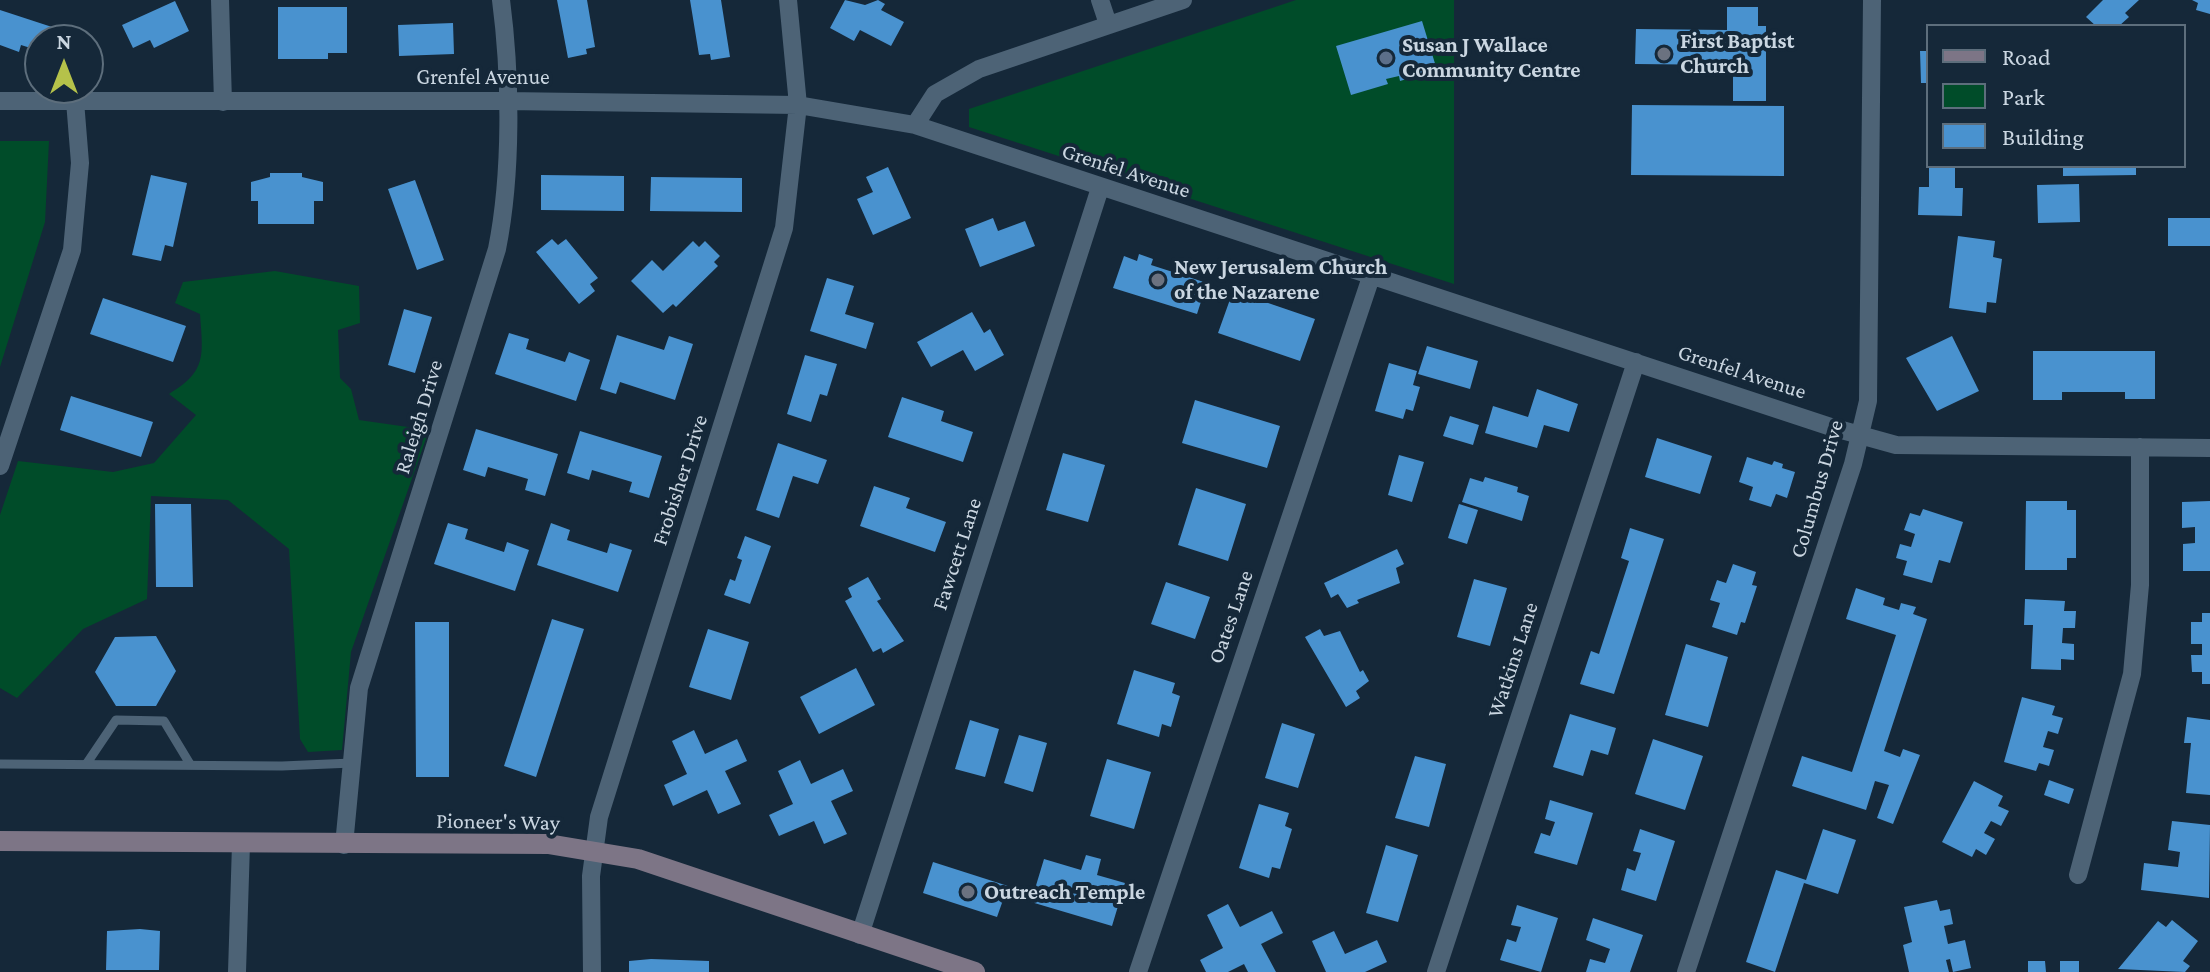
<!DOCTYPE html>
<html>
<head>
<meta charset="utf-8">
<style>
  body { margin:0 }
  #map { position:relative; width:2210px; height:972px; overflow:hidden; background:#152839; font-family:"Crimson Pro",serif }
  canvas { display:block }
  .legend { position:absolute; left:1926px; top:24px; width:260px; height:144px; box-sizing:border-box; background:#152839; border:2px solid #5d6e7c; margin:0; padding:10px 14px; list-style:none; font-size:24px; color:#cad6e1 }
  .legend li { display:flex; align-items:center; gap:16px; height:40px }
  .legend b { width:40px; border:2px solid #5d6e7c }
  .north { position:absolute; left:24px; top:24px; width:80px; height:80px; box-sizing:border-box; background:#152839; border:2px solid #5d6e7c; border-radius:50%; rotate:0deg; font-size:22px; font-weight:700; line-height:32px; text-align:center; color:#cad6e1 }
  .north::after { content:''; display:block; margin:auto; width:28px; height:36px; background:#b5c24a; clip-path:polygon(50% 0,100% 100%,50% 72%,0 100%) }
</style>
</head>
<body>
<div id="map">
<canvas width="2210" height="972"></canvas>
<ul class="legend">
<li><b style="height:10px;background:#7d7586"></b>Road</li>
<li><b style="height:22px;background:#004c29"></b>Park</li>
<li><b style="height:22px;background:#4992cf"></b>Building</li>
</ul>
<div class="north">N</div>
</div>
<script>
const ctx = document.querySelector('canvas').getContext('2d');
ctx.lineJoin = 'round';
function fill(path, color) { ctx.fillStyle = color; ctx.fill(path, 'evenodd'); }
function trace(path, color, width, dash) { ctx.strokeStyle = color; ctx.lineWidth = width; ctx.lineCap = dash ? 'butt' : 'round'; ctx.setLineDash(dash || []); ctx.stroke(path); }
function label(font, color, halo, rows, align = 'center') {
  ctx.font = font + ' "Crimson Pro",serif'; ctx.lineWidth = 8; ctx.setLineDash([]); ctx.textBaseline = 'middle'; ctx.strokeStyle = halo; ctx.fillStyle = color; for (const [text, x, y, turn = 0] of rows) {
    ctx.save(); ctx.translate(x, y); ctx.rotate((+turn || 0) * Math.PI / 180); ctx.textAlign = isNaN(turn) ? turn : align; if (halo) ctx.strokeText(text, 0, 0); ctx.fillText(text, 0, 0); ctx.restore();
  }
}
fill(new Path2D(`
  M1296 0H1454V284L969 127V109Z
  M0 141H49L45 222 0 367Z
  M275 271 359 286 360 323 338 330 340 378 351 389 359 420 429 430 351 652 342 750 308 752 300 739 289 549 228 500 151 496 147 599 83 629 17 698 0 688V515L18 461 113 472 154 463 196 415 169 394C207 371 203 356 200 314L175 303 183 282Z`), '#004c29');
fill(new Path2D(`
  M557 0H587L595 47 586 49 587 54 568 58Z
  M690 0H721L730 57 711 60 710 54 699 55Z
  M845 0 865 5 878 0 885 4 881 10 904 22 891 46 860 30 854 41 830 28Z
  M2103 0H2139L2125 13 2129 17 2119 26H2096L2086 17Z
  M2192 0H2210V14L2196 10 2198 3Z
  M175 1 189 31 154 48 150 40 133 48 122 25Z
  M278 7H347V53H328V59H278Z
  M1727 7H1758V26H1766V101H1733V65L1635 64 1636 29 1727 30Z
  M0 10 52 27 47 40H40V51L21 45 19 52 0 45Z
  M1422 21 1437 70 1400 81 1399 76 1386 79 1388 84 1351 95 1336 46Z
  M453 23 454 54 399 56 398 25Z
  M1920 51H1928V83H1921Z
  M1632 105 1784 106V176L1631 175Z
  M1929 166H1955V188H1963L1962 216 1918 215 1919 187H1929Z
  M2063 166H2136V175L2063 176Z
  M888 167 911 218 873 235 857 199 873 192 866 177Z
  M270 173H302V177L323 182V201H314V224H258V201H251V182L270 177Z
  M151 175 187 183 173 247 165 245 161 261 132 255Z
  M541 175 624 176V211L541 210Z
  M651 177 742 178V212L650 211Z
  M415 180 444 260 417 270 388 189Z
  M2079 184 2080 222 2038 223 2037 185Z
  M993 218 998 231 1025 221 1035 246 980 267 965 229Z
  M2168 218H2210V246H2168Z
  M1958 236 1995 241 1993 257 2002 259 1996 303 1987 302 1986 313 1949 308Z
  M552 239 558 245 566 239 598 278 590 284 595 291 579 304 536 252Z
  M693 241 699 247 705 241 720 256 714 262 718 266 676 307 673 304 663 313 631 281 652 260 663 271Z
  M1139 254 1153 259 1151 265 1207 283 1197 314 1113 288 1124 256 1137 261Z
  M827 278 854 286 845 314 874 323 866 349 810 331Z
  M1233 291 1315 319 1300 361 1218 333Z
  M103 298 186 326 173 362 90 334Z
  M404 309 432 317 415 373 388 365Z
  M972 312 984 333 990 329 1004 355 975 371 963 350 931 367 917 342Z
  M509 333 529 339 526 349 565 362 569 352 590 360 576 401 495 374Z
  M617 335 664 350 669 336 693 344 675 400 620 382 616 394 600 389Z
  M1952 336 1979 391 1937 411 1906 358Z
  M1427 346 1478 361 1470 389 1418 374Z
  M2033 351H2155V399H2125V392H2062V400H2033Z
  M805 355 837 364 827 396 820 394 811 422 787 414Z
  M1389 363 1417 371 1413 385 1420 387 1413 411 1406 409 1403 419 1375 411Z
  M1537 389 1578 404 1569 432 1544 425 1537 448 1485 433 1493 406 1528 417Z
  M71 396 153 422 141 457 60 430Z
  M902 397 944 411 941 421 973 432 963 462 888 437Z
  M1195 400 1280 426 1267 468 1182 443Z
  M1450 416 1479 425 1473 445 1443 436Z
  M476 429 558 454 545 496 525 490 528 479 488 467 485 477 463 470Z
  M580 431 662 456 649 498 629 492 632 482 592 470 589 480 567 473Z
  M1657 438 1712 456 1700 494 1645 477Z
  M778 443 827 460 818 484 793 476 779 518 756 510Z
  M1063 453 1105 465 1088 522 1046 510Z
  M1399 455 1424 462 1412 502 1388 495Z
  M1747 457 1772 465 1774 461 1783 464 1782 468 1795 472 1787 498 1776 494 1771 507 1749 500 1753 487 1739 482Z
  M1485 477 1518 487 1517 492 1529 496 1522 521 1462 502 1470 478 1483 482Z
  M874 486 910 498 906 508 946 522 935 552 860 526Z
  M1196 488 1246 504 1228 561 1178 545Z
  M2026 501H2067V510H2076V558H2067V570H2025Z
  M2210 501V571H2183V544L2195 543V527L2182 528V502Z
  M155 504H191L193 587H156Z
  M1459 504 1478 510 1467 544 1448 538Z
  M1923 509 1963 522 1950 563 1939 560 1932 583 1903 575 1907 561 1896 558 1900 544 1911 547 1915 534 1904 530 1910 513 1920 516Z
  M448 523 468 529 465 539 504 552 507 542 529 550 515 591 434 564Z
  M551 523 570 530 567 540 607 553 610 543 632 550 618 592 537 565Z
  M1630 528 1664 539 1614 694 1580 684 1591 651 1599 654 1629 561 1621 558Z
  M745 536 771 546 750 604 724 595 730 579 735 581 742 560 737 558Z
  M1397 549 1404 564 1396 568 1400 583 1357 600 1359 603 1347 608 1338 594 1331 598 1324 583Z
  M1733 564 1756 572 1752 585 1757 586 1745 623 1741 622 1737 635 1712 627 1720 603 1710 600 1717 580 1726 583Z
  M868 577 881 599 877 601 904 641 883 653 881 648 873 652 845 601 852 597 848 588Z
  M1474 579 1507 588 1490 646 1457 637Z
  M1166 582 1210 597 1195 639 1151 624Z
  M1856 588 1885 598 1883 605 1899 610 1901 603 1916 607 1913 614 1927 619 1884 751 1900 757 1903 749 1920 755 1893 824 1877 818 1889 785 1875 781 1866 810 1792 786 1802 756 1852 772 1896 635 1846 619Z
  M2025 599 2065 601 2064 611H2076L2075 628H2063L2062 643 2074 644V660L2061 659V670L2031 669 2033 625H2024Z
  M2202 613H2210V684H2202V672H2192L2191 655H2202V644H2191V622H2202Z
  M552 619 584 629 536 777 504 766Z
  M415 622H449V777H416Z
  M708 629 749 642 731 700 689 687Z
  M1320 629 1324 636 1340 631 1360 672 1363 670 1369 681 1356 691 1360 698 1346 707 1305 637Z
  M156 636 176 671 156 706H116L95 672 115 637Z
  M1686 644 1728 657 1708 727 1665 715Z
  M856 668 875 705 819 734 800 697Z
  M1134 670 1175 683 1172 693 1180 696 1171 727 1162 724 1159 737 1117 724Z
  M2022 697 2055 706 2052 715 2063 718 2058 734 2048 731 2043 747 2054 750 2049 766 2039 763 2036 771 2004 762Z
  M1570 714 1616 728 1608 755 1591 750 1583 776 1553 767Z
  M2187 717 2210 720V795L2186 793 2191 743H2184Z
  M970 720 999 729 985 777 955 769Z
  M1282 723 1315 734 1298 788 1265 778Z
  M694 730 705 754 737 739 747 761 725 771 741 804 718 814 707 790 673 806 664 785 687 774 672 741Z
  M1019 735 1047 743 1033 792 1004 783Z
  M1653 739 1703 756 1685 810 1635 794Z
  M1415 756 1446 764 1429 827 1395 818Z
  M1107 759 1151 772 1134 829 1090 816Z
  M800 760 811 784 843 769 853 791 831 801 847 834 824 844 814 821 779 836 769 815 793 804 778 771Z
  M2049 780 2074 789 2069 804 2044 795Z
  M1974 781 2003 796 1998 806 2009 811 2001 826 1991 821 1984 833 1995 839 1986 855 1976 849 1972 857 1942 842Z
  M1550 800 1593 813 1577 865 1534 853 1541 833 1550 836 1555 822 1545 819Z
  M1259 804 1289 813 1285 826 1292 829 1280 869 1272 867 1269 878 1239 868Z
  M2172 821 2210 825 2209 898 2141 890 2144 863 2178 867 2180 852 2168 850Z
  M1640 829 1675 841 1656 901 1621 890 1627 868 1635 871 1641 853 1633 851Z
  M1823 829 1856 840 1838 894 1804 883 1775 972 1746 962 1776 870 1806 880Z
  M1386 845 1418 855 1398 922 1366 913Z
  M1086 855 1101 859 1097 875 1125 883 1112 926 1031 902 1044 859 1081 870Z
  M933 862 1008 886 997 917 923 893Z
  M1937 900 1940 911 1950 909 1953 924 1944 926 1948 944 1965 940 1971 968 1953 972 1950 959 1946 960 1949 972H1909L1903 945 1912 942 1904 907Z
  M1228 904 1240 927 1272 911 1283 933 1261 944 1276 972H1248L1244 964 1228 972H1206L1200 960 1223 948 1207 915Z
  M1517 905 1558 918 1541 972 1500 960 1507 939 1516 942 1521 927 1511 925Z
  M1593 918 1643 935 1630 972H1586L1590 959 1605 963 1610 949 1586 940Z
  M2172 920 2198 941 2183 961 2190 966 2185 972 2118 969 2158 921 2166 927Z
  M140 929 160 931 159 970H106L107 931Z
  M1334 931 1345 954 1377 940 1387 962 1365 972H1326L1312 941Z
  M651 959 709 961V972H629V961Z
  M2028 961H2045L2046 972H2028Z
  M2060 961H2079V972H2060Z`), '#4992cf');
trace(new Path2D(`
  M87 763 116 720 164 721 190 764
  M0 764 282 766 352 763`), '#4d6376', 9);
trace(new Path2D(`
  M220 0 223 102
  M1100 0 1108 24
  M0 101H506L798 105 915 125 1831 427 1896 445 2210 448
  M915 125 935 94 979 69 1183 0
  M0 466 72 250 80 163 75 101
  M344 845 359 688 497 249C512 174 511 76 501 0
  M2078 875 2132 674 2140 585V447
  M860 935 1100 188
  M237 972 241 844
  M592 972 591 876 599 817 784 228 798 105 788 0
  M1138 972 1371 277
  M1436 972 1636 362
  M1686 972 1853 464 1868 401 1872 0`), '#4d6376', 18);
trace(new Path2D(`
  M0 841 548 844 638 859 975 972`), '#7d7586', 20);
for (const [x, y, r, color] of [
  [1664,54,8,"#6b7280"],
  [1386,58,8,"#5c6f8a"],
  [1158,280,8,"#6b7280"],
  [968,892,8,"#6b7280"]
]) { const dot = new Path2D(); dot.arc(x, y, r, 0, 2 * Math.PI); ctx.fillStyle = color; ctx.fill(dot); trace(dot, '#152839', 3); }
label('bold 22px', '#cad6e1', '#152839', [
  ["First Baptist",1680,41],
  ["Church",1680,66],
  ["Susan J Wallace",1402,45],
  ["Community Centre",1402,70],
  ["New Jerusalem Church",1174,267],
  ["of the Nazarene",1174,292],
  ["Outreach Temple",984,892]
], 'left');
label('22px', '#cad6e1', '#152839', [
  ["Grenfel Avenue",483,77],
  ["Grenfel Avenue",1126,171,18],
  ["Grenfel Avenue",1742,372,18],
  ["Raleigh Drive",419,417,-73],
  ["Frobisher Drive",680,480,-72],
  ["Columbus Drive",1817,489,-74],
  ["Fawcett Lane",957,554,-72],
  ["Oates Lane",1231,617,-71],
  ["Watkins Lane",1513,660,-72],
  ["Pioneer's Way",498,822,1]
]);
</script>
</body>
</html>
